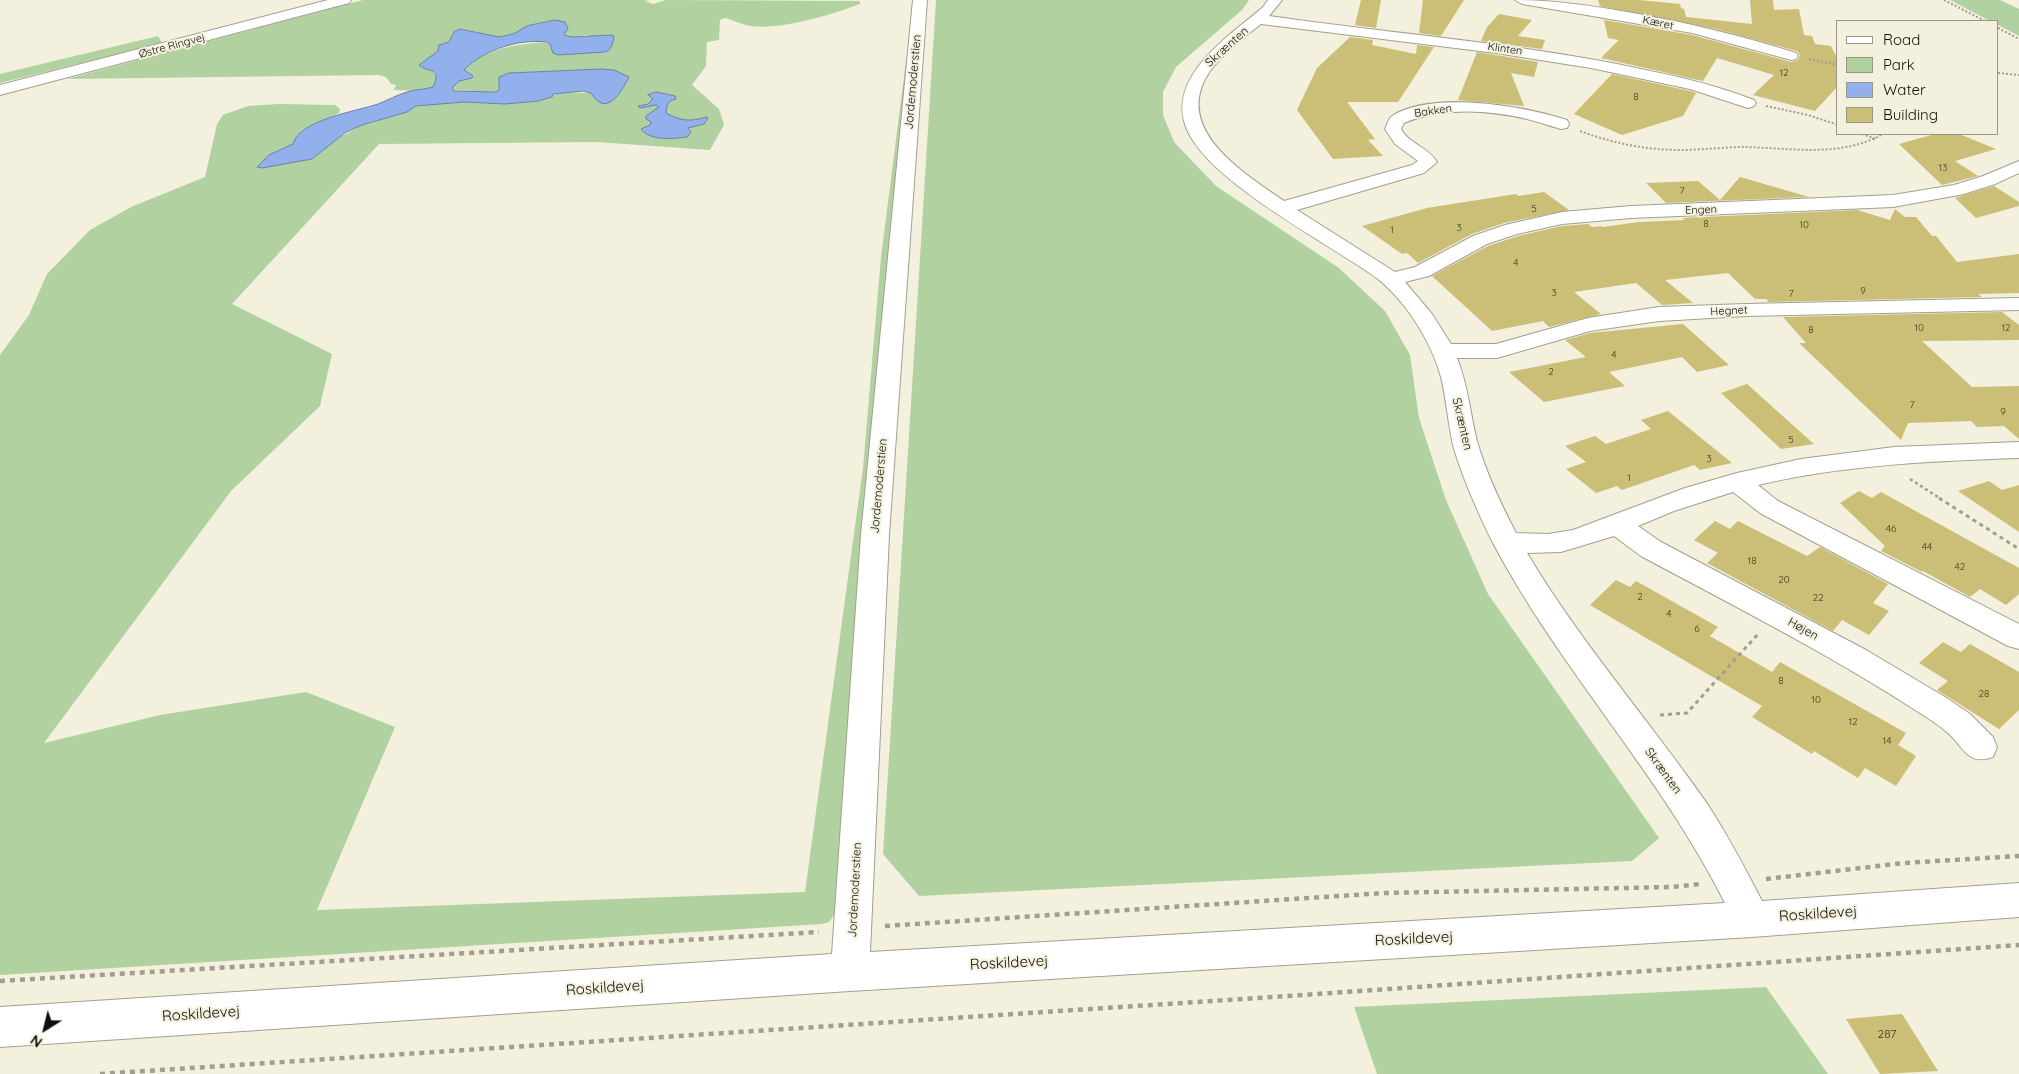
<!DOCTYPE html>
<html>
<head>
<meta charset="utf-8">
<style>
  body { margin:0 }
  #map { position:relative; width:2019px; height:1074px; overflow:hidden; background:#f3f0de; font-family:Quicksand,sans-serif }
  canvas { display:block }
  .legend { position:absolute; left:1836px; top:20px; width:162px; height:115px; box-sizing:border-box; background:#f3f0de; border:1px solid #989689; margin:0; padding:6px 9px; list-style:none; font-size:15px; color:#100f09 }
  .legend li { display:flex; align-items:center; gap:10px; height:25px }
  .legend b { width:25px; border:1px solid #989689 }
  .north { position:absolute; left:20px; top:1004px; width:50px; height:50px; -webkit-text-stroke:4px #f3f0de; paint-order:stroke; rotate:216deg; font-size:14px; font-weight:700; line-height:20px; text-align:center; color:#100f09 }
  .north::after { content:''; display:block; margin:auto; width:18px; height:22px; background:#100f09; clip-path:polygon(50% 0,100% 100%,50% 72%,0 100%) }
</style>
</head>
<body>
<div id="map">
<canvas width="2019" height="1074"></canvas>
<ul class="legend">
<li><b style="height:6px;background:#fff"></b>Road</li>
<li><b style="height:14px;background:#b1d2a0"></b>Park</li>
<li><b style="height:14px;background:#92b1ec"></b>Water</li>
<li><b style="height:14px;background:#cbbe76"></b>Building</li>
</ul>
<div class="north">N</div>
</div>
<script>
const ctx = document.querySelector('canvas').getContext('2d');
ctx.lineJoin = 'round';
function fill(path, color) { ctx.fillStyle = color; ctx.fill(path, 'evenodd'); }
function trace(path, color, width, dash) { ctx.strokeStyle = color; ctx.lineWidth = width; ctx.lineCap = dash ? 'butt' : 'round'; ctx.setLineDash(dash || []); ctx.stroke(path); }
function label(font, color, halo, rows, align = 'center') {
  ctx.font = font + ' Quicksand,sans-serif'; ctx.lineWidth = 4; ctx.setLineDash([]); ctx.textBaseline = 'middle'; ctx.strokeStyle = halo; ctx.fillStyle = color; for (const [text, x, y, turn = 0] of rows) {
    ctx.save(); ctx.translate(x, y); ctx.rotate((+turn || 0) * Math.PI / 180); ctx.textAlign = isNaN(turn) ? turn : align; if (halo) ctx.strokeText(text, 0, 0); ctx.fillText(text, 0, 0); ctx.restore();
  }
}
fill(new Path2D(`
  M363 0H650L645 1 653 4 666 0 860 1V4C831 15 781 30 751 26 741 25 734 20 725 18L720 20 719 40 707 42 706 66 692 85 719 109 724 125 710 150 596 142 379 144 232 304 332 354 320 406 231 491 44 743 160 715 306 692 395 727 317 910 805 892 863 468 881 257 906 61H909L835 914 829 922 822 924 0 975V355L29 315 47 274 90 230 131 207 205 177 217 124 223 115 248 106 278 104 335 105 340 109 339 113 301 132 295 139 294 144 280 150 336 139 362 125 375 122 416 106 464 102 504 104 538 101 561 92 591 93 602 69 509 73 499 77V90L496 92 454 90 452 88 459 81 472 78 473 76 464 70C482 53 503 46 527 44 535 43 543 41 550 44L553 53 555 54 605 52 587 35 572 37 563 35 568 28 565 22C539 16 524 33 501 37 486 39 471 26 455 31L449 42 440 45 438 51 421 67C434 70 439 74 433 87L421 91 394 90 396 85 391 84 386 77 378 75 67 79Z
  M936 0H1249L1243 9 1176 67 1163 92V115L1174 142 1216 186 1339 268 1385 311 1410 355 1419 418 1446 500 1488 594 1659 838 1632 861 919 896 883 854Z
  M1950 0H2000L2019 9V36L1998 25V21H1990Z
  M158 36 162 43 0 83V74Z
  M1766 987 1828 1074H1377L1354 1007Z`), '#b1d2a0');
const water = new Path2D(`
  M555 20 565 22 568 28 564 35 572 37 611 35 614 36C613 43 612 50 605 52L558 55 553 53 550 44 547 42C518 39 485 49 464 70L473 76 472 78 459 81 452 88 454 91 496 92 499 90V77L509 73 602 69 614 70 629 77C621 93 606 118 591 93L583 91 553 94 552 97 538 101 505 104 464 102 416 106 407 112 362 125 346 132 312 159 262 168 257 167 269 155 293 144C299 120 357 111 378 104 388 100 397 95 407 92 415 89 423 90 433 87 442 67 428 73 419 65L438 51 439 45 449 42 454 32 460 29 499 37 513 34 527 26Z
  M656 92 675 96 676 99C667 101 667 105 666 113 680 121 691 122 706 117L708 118 704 124 688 128 691 132 687 137C674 139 649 141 641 129L650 125 651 122 646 119V116L659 107 656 105 640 108 638 106 648 104 653 99 648 95Z`);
fill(water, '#92b1ec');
trace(water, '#6b80a8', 1);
fill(new Path2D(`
  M1361 0H1381L1376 28 1355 25Z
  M1423 0H1464L1441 36 1419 33Z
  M1598 0H1639L1680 4 1681 8 1684 9 1686 17 1752 24 1750 0H1773L1774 10 1799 9 1804 35 1812 36 1815 44 1831 46 1838 60V86L1815 111 1753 95 1774 75 1717 58 1703 81 1601 58 1619 40 1608 38 1604 20 1692 35 1791 62 1798 60 1800 55 1797 51 1716 29 1600 6Z
  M1499 14 1532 20 1518 36 1545 40 1542 49 1481 41 1487 27Z
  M1350 37 1373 40 1372 45 1416 54 1417 45 1434 47 1398 102H1347L1375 139 1368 140 1383 156 1333 159 1297 110 1317 68Z
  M1477 52 1538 62 1534 77 1511 73 1524 106 1458 100Z
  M1612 74 1690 91 1696 93 1683 116 1622 135 1574 114Z
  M1935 134H1959L1996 149 1955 161 1978 176 1942 185 1899 144Z
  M1740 177 1809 197 1666 203 1646 183 1698 181 1720 200Z
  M1994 186 2019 202V206L1976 218 1955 198Z
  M1544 192 1569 210 1504 223 1472 234 1418 263 1407 253 1402 254 1362 226 1427 208 1516 194 1518 196Z
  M1895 209 1905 217H1916L1932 236H1936L1957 262 2019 254V293L1978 294 1982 297 1769 302 1766 299H1755L1728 273 1665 280 1693 303 1662 305 1636 283 1574 292 1601 314 1549 327 1543 321 1492 331 1432 276 1488 246 1518 236 1562 226 1588 224 1592 227 1601 226 1603 227 1639 222 1685 220 1682 218 1857 210 1890 220Z
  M2002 312 2019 325V340L1922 341 1972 387 2019 386V439L2004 426 1977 427 1971 421 1908 423 1901 440 1799 343H1806L1783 317Z
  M1683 324 1729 365 1697 372 1682 357 1609 372 1625 386 1544 402 1509 372 1586 357 1565 340 1590 333Z
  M1747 384 1814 444 1781 449 1721 393Z
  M1668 411 1732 463 1700 470 1694 465 1622 490 1617 486 1596 493 1566 469 1586 462 1565 446 1595 436 1606 444 1651 429 1641 420Z
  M1989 481 2002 490 2019 485V532L1958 491Z
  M1859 491 1872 498 1881 492 2019 568V594L2006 605 1980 589 1970 597 1923 571 1922 572 1881 551 1885 546 1840 503Z
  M1715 521 1730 529 1738 521 1807 556 1820 547 1888 584 1873 603 1889 611 1869 635 1842 620 1833 631 1707 563 1718 553 1694 540Z
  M1616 580 1630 587 1636 581 1718 627 1710 636 1772 672 1780 662 1906 733 1898 745 1916 756 1896 786 1865 768 1858 778 1814 751 1812 754 1752 717 1762 706 1590 605Z
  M1943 642 1961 652 1970 644 2019 672V710L1999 729 1937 690 1948 681 1919 663Z
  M1902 1014 1938 1071 1880 1074 1846 1019Z`), '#cbbe76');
const minor = new Path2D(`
  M913 0H927L889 535 870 952 1725 903C1661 775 1560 670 1493 543 1478 513 1464 481 1454 449 1448 426 1447 401 1441 377 1434 352 1421 328 1405 307 1397 297 1388 287 1378 279 1331 244 1197 177 1184 121 1172 72 1232 34 1263 7L1268 0H1282L1269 16C1387 33 1505 42 1622 65 1666 74 1711 83 1754 100L1756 103 1754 106 1748 108 1690 89 1591 68 1496 53 1261 24C1243 38 1224 53 1210 71 1170 129 1244 173 1284 201L1412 165 1418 161 1395 144 1385 129C1387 125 1388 119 1392 116 1432 90 1525 106 1567 120L1569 124 1567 128 1561 129C1550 126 1539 122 1527 119 1488 110 1442 107 1404 123L1401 129C1409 144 1427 146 1437 162L1424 173 1297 210 1395 272 1415 267 1473 236 1505 225 1562 212 1631 206 1893 195 1954 185 1983 176 2019 161V173L1995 184 1964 194 1893 207 1631 218 1562 224 1517 234 1487 244 1429 276 1405 282 1432 314 1451 344H1496L1588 318 1659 307 1746 304 2019 298V310L1746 316 1659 321 1590 331 1497 358H1457C1468 385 1470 413 1477 441 1486 473 1501 504 1516 533L1548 534 1573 530 1685 488 1737 473 1801 459 1894 447 2019 442V458C1931 461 1844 465 1758 485L1778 501 2019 624V649L2008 646 1760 513 1733 492 1674 511 1638 526 1661 542 1866 650 1945 697 1970 714 1993 737 1997 747 1993 757C1967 766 1964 747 1948 733 1940 726 1931 720 1923 715 1833 656 1736 607 1641 556L1614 536 1561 552 1527 553C1580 642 1649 720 1708 805 1728 836 1745 868 1762 901L2019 883V917L1752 937 850 991 0 1047V1007L832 954 861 535Z
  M1515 0C1555 0 1594 6 1633 13 1688 23 1743 36 1796 53L1798 56 1796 59 1791 60 1692 33 1522 4Z`);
const major = new Path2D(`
  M328 0H351L349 3 0 95V85Z`);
trace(minor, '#a29f8e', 2);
trace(major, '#a29f8e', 2);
trace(new Path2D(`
  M1944 0 1985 21
  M1998 28 2019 39
  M1809 59 1838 65
  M1998 73 2019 75
  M1766 106 1808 115 1838 125
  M1580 131C1613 143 1645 150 1680 150 1702 150 1724 147 1745 147 1792 148 1840 158 1883 134
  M1862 134 1876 139`), '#a19e91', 2, [2, 2]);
trace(new Path2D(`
  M1910 479 1941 499`), '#a19e91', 2.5, [3, 3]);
trace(new Path2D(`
  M1939 498 2019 549
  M1660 715 1687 713 1758 634`), '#a19e91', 3, [4, 4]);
trace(new Path2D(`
  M1766 879 1904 863 2019 856
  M885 926 1384 893 1671 887 1700 884
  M0 981 819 932
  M100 1074 1288 996 2019 945`), '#a19e91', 4.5, [5, 5]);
fill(minor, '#fff');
fill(major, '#fff');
label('10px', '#3f3b24', null, [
  ["12",1784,73],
  ["8",1636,97],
  ["13",1943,168],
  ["7",1682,191],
  ["5",1534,209],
  ["8",1706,224],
  ["10",1804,225],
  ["3",1459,228],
  ["1",1392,230],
  ["4",1516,263],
  ["9",1863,291],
  ["3",1554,293],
  ["7",1791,294],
  ["10",1919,328],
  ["12",2006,328],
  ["8",1811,330],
  ["4",1614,355],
  ["2",1551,372],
  ["7",1912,405],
  ["9",2003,412],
  ["5",1791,440],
  ["3",1709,459],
  ["1",1629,478],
  ["46",1891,529],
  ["44",1927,547],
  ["18",1752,561],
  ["42",1960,567],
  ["20",1784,580],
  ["2",1640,597],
  ["22",1818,598],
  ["4",1669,614],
  ["6",1697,629],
  ["8",1781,681],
  ["28",1984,694],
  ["10",1816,700],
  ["12",1853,722],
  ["14",1887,741]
]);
label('11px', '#100f09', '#f3f0de', [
  ["Kæret",1658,23,12],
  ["Østre Ringvej",172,46,-15],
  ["Klinten",1505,49,8],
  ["Bakken",1433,111,-8],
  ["Engen",1701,210,-2],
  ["Hegnet",1729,311,-3]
]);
label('12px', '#100f09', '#f3f0de', [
  ["Skrænten",1227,47,-42],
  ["Jordemoderstien",913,82,-85],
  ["Skrænten",1462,424,77],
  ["Jordemoderstien",879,486,-85],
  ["Højen",1803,629,29],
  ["Skrænten",1663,771,54],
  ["Jordemoderstien",855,890,-87]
]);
label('12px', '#3f3b24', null, [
  ["287",1887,1034]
]);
label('15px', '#100f09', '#f3f0de', [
  ["Roskildevej",1818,914,-4],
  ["Roskildevej",1414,939,-3],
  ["Roskildevej",1009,963,-3],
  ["Roskildevej",605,988,-4],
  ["Roskildevej",201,1014,-4]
]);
</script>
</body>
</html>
